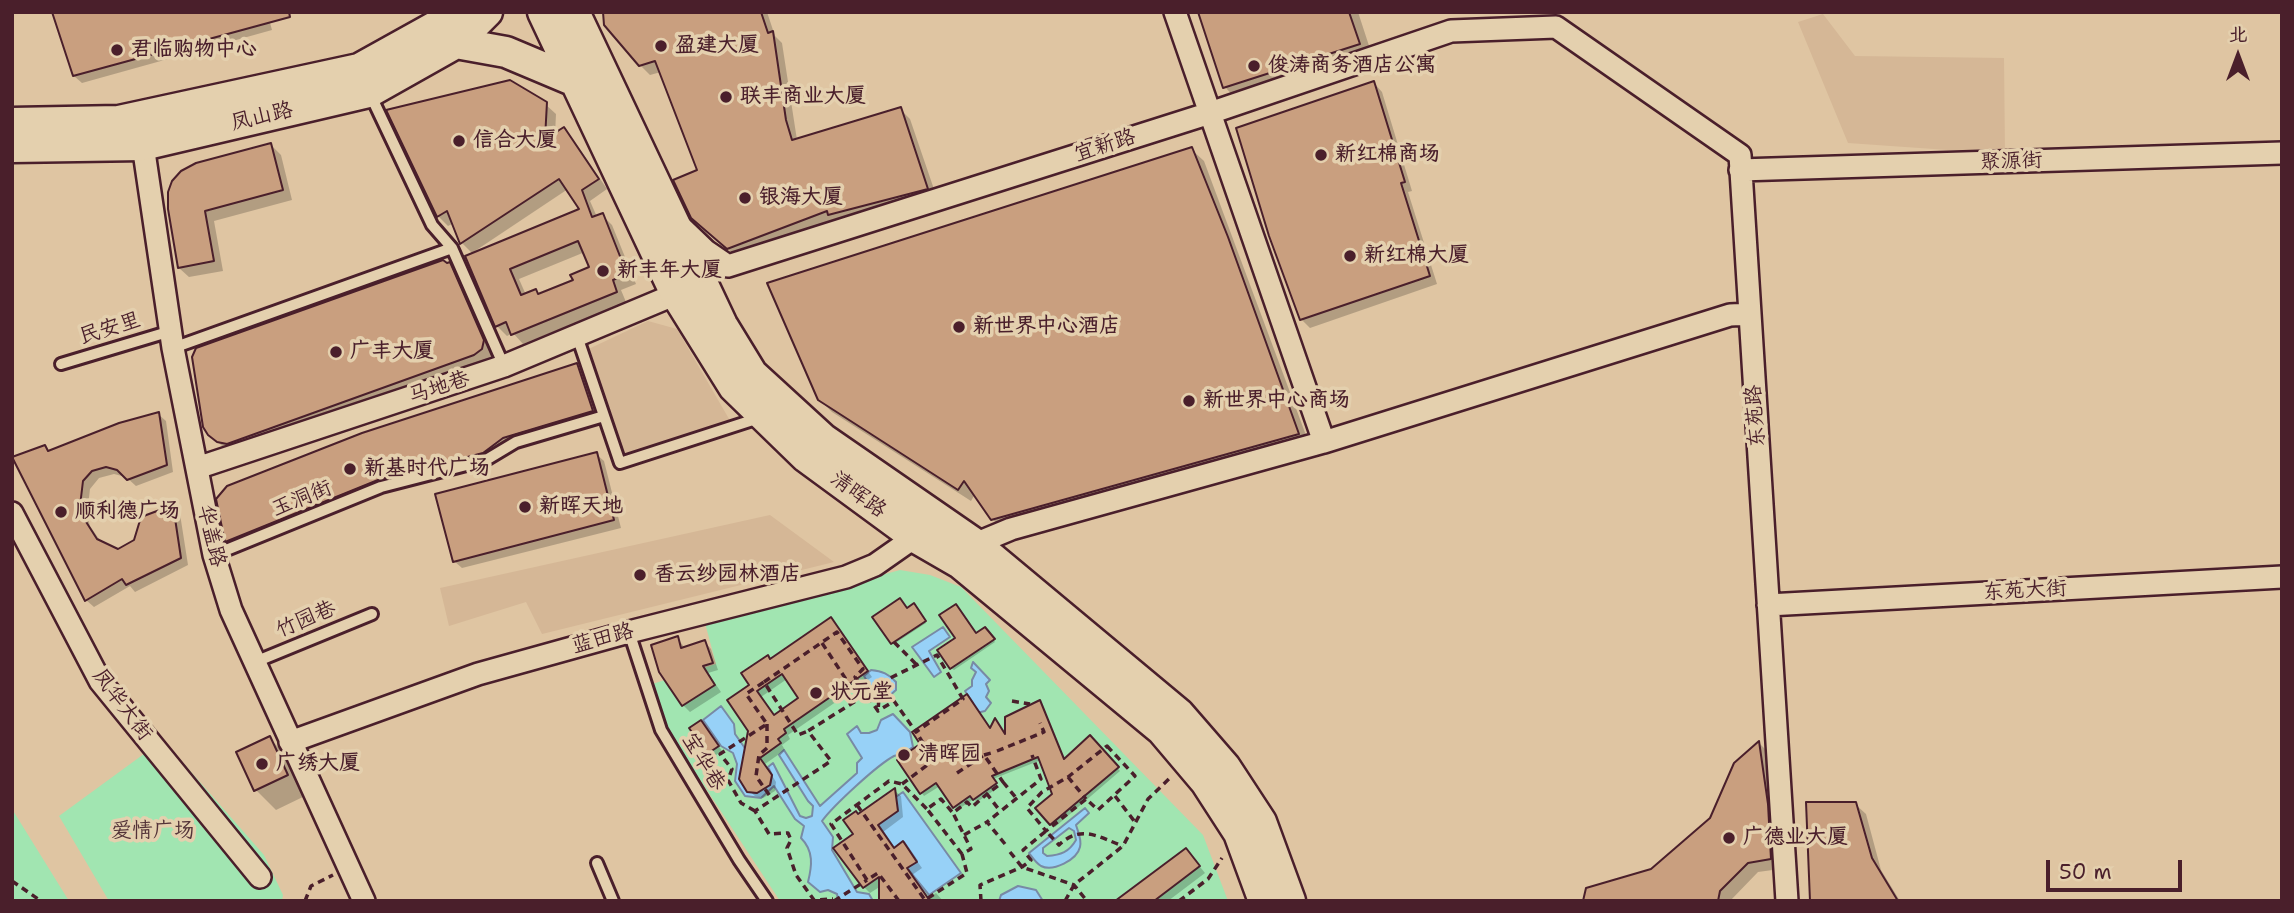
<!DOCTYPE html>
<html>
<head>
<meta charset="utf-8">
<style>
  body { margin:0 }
  #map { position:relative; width:2294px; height:913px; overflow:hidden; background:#dfc5a2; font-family:"Shantell Sans","LXGW WenKai TC",sans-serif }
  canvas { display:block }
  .frame { position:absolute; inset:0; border:14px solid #4a1f2b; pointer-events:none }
  .north { position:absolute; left:2203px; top:21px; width:70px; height:70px; -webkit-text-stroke:5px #e4d0ae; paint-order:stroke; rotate:0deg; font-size:19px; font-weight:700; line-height:28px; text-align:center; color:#4a1f2b }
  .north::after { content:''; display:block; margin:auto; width:24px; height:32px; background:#4a1f2b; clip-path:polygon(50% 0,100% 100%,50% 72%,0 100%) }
  .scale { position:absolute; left:2046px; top:860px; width:136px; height:32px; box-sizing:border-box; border:4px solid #4a1f2b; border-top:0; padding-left:9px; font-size:21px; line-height:24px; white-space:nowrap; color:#4a1f2b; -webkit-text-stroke:5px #e4d0ae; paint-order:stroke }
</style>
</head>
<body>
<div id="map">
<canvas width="2294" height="913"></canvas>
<div class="frame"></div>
<div class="north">北</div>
<div class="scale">50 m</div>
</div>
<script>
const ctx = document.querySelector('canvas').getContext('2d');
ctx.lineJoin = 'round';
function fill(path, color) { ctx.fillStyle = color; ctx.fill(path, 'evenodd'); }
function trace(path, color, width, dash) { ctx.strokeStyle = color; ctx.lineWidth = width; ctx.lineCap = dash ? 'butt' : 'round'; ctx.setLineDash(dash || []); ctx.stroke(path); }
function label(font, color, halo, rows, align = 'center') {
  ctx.font = font + ' "Shantell Sans","LXGW WenKai TC",sans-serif'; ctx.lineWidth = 7; ctx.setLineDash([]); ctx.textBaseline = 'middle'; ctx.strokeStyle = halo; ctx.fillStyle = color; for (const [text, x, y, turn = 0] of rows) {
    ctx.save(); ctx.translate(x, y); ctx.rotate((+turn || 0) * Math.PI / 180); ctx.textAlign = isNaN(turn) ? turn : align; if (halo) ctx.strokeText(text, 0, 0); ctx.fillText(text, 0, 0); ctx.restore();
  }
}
fill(new Path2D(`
  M1823 14 1855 56 2004 58 2005 154 1848 143 1798 22Z
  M648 321 677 329 736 431 616 468 578 354Z
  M770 515 834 562 542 634 526 602 449 626 440 588Z`), '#d5b796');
fill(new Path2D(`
  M900 570 930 575 961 587 1203 835 1228 901H780L668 731 649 685 716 664 705 623Z
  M163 740 264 855 283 895 282 901H109L59 816Z
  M12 809 69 901H12Z`), '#a1e5b1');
const water = new Path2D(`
  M943 627 950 637 929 651 941 672 934 677 912 647Z
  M973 662 990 680 986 684 989 691 986 697 991 703 985 711 959 717 973 703 965 691 972 686V680L976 672 971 668Z
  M871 670C882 671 889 674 896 682V690L887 698H877L864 676Z
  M721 706 734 724 735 734 754 761 747 791 757 793 770 785 772 775 768 767 773 763 800 816 806 818 812 816 813 806 808 801 779 755 784 750 820 806 857 773V763L862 758 847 734 857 726 861 733H869L877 730 881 720 893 714 910 732 913 747C905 754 902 753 894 756 877 765 833 806 822 821L833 837 832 850 857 892 869 894 873 901H838L837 894 828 890 820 892 808 882C812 866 814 851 801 838L804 826 795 819 774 786 761 798 745 796 735 781 737 764 733 753 721 746 703 720Z
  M903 792 961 873 929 895 907 868 917 861 904 842 894 848 871 814Z
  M1085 808 1089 813 1076 825C1078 832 1082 839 1080 847 1077 860 1053 872 1041 866 1036 863 1032 857 1029 853ZM1069 828 1074 831 1076 840C1069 852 1061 855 1047 856L1043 853V848Z
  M1018 886 1036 890 1043 901H999L1001 895Z`);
fill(water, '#97d1f7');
trace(water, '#788aa5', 2);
fill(new Path2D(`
  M267 12 272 30 82 83 74 76Z
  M605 12H767L775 36 782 43 797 140 900 109 910 119 937 198 840 224 837 220 738 258 699 223 700 171 661 72 650 75 640 65Z
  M1200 12H1358L1373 58 1239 102 1225 87Z
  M1374 83 1382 92 1412 191 1408 192 1437 284 1310 328 1301 319Z
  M545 104 556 114 555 135 563 129 573 139 607 189 590 201 597 217 602 215 612 225 636 284 621 290 626 302 523 344 513 333 507 336 497 326 473 254 462 243 454 223 448 226 438 216ZM568 189 582 210 473 254 472 253ZM585 252 591 268 575 281 540 295 535 291 526 295 519 279Z
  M271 145 281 155 292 200 214 221 223 271 189 277 179 268 182 172Z
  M1191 149 1204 161 1310 446 1005 531 992 519 975 494 971 501 832 412 819 399Z
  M448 264 458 274 493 352 491 359 484 365 228 452 210 434Z
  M576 365 586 375 602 421 513 448 493 462 389 489 236 551 226 541Z
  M158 414 166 421 173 472 136 486 126 477 114 474 99 478 90 489 87 514 90 526 101 542 118 551 136 542 173 507 180 514 188 565 135 592 130 586 94 607 86 600 45 447 50 452Z
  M596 454 604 461 621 528 462 568 454 561Z
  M915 607 926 623 894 644 893 643 907 610Z
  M836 625 872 677 788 735 790 739 782 745 785 750 765 764 776 782 775 791 763 798 755 796 748 790 752 686 771 661ZM787 679 801 699 775 716 761 697Z
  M985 629 995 642 954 670 951 668 958 638 977 635Z
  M677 638 685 648 705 642 711 649 718 670 708 673 721 692 690 712 683 705Z
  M1040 702 1065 760 1090 737 1120 771 1055 827 1038 808 1054 794 1041 760 993 779 999 787 977 802 974 799 957 810 940 786 924 796 899 761 991 730 1007 738Z
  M706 727 722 751 713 757 708 753Z
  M269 738 289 758 307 795 276 810 256 790Z
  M1759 743 1769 753 1780 869 1758 872 1730 901H1584L1651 871 1712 819Z
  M895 791 901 796 903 817 883 832 895 849 903 844 909 850 922 868 912 875 928 898 936 893 943 901H881V886L870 893 864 887 855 834 858 816Z
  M1855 804 1866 814 1881 870 1900 901H1811Z
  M1192 857 1205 873 1168 901H1118Z`), '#0003');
const building = new Path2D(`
  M52 12H289L290 17 73 76Z
  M603 12H761L768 33 773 31 786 120 792 140 901 107 928 189 828 215 827 211 727 249 691 218 673 180 697 170 655 61 639 66 604 25Z
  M1198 12H1349L1360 44 1223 88Z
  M510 80 547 102 545 139 564 127 599 179 582 190 592 217 603 213 627 274 613 280 617 292 511 335 506 322 495 327 465 256 579 209 559 179 460 244 447 211 437 217 386 110ZM578 241 589 267 570 275 573 280 538 294 536 289 521 295 510 269Z
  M1374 81 1405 182 1401 183 1430 276 1300 320 1269 236 1236 128Z
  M271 143 283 190 205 211 214 261 178 268 168 209V192L172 181 181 171 196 163Z
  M1192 147 1228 237 1299 434 991 520 964 481 958 490 818 400 767 283Z
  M443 260 447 263 450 262 484 340 482 349 474 355 227 444 217 442 208 435 203 427 192 357 196 348Z
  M577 363 593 411 503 438 483 453 378 480 225 542 216 499 227 486 362 433Z
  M159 412 167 465 127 480 117 470 106 467 92 471 83 481 80 506 83 517 97 539 118 549 134 540 141 517 173 505 181 558 126 585 122 579 85 601 12 457 45 445 48 451 119 423Z
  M597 452 614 520 453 562 435 494Z
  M900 598 907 608 914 603 926 621 891 644 872 617Z
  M956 604 976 633 985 627 995 639 950 669 937 650 955 638 939 615Z
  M831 617 868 671 784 729 786 733 778 739 781 743 760 758 772 775 770 785 757 793 747 792 739 779 748 731 727 700 749 685 741 673 768 655 770 659ZM782 674 798 698 774 715 757 691Z
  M678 636 681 648 705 640 713 663 703 666 715 685 682 706 659 672 651 645Z
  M967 694 990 728 995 718 1005 734V717L1040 700 1064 759 1090 735 1119 767 1050 825 1035 808 1052 794 1038 757 992 776 997 783 973 800 970 796 953 808 936 783 920 794 897 760 920 744 912 732Z
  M701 720 719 746 707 754 689 728Z
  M270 736 288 775 254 791 236 752Z
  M1759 741 1768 804 1771 859 1748 863 1720 891 1718 901H1583L1586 888 1651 869 1710 818 1734 763Z
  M895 788 898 811 878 825 894 848 903 841 917 862 907 868 930 901H879V877L863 888 833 848 853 834 843 820 856 811 858 814Z
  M1806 802H1856L1872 858 1898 901H1810Z
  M1186 848 1200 866 1179 882 1154 901H1115Z`);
fill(building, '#c99f7f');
trace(building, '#4a1f2b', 2);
const lane = new Path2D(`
  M370 94 432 225 452 248 504 366
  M577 336 620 463 759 418
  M173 348 452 248
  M61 364 171 331
  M214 555 381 487 486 460 516 442 604 416
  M629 632 661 730 739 860 767 901
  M255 662 372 614
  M597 863 613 901`);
const street = new Path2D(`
  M1175 12 1324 442 1730 315 1750 314
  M143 145 173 348 214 555 231 610 364 901
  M1740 170 2282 153
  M681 227 706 251 728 266 1210 113 1451 31 1556 27 1740 155 1787 901
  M197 468 504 366 676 294
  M12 513 100 681 260 877
  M975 544 1011 529 1324 442
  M1768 605 2282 577
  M290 742 478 674 629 632 846 577 875 565 915 537`);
const secondary = new Path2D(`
  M543 12 676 294 734 387 806 457 915 537 960 563 1162 730 1206 782 1239 833 1264 901
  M574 12 722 325 752 374 823 439 975 544 1179 714 1225 767 1261 822 1290 901
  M456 43 506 52 575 81
  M12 123 119 121 359 69 440 24 453 12
  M12 147 143 145 369 92 456 43 487 12`);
trace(lane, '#4a1f2b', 16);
trace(street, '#4a1f2b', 26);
trace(secondary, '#4a1f2b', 35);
trace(new Path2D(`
  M894 642 917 665
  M822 643 859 699 808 731 831 761 755 811 769 834 788 833 791 840 787 848 796 875 814 900 833 899
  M764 682 837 632 863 669 855 677 878 711 894 701 916 732 963 699 937 655 880 683 878 711
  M1012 701 1030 704
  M767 724V748L759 755 756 776 772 799
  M1107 746 1135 776 1098 810 1086 799 1046 831 1027 808 1042 792 1068 777Z
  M997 751 1044 732 1040 723
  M984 755 995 752
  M957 773 984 755 1003 782 987 794 1000 811
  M1068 777 1086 799
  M1003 782 1017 799
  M902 784 934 760 916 732
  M1115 796 1135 822
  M857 805 925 900 967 873 962 854 971 849 953 813
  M755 811 741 803 728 780 732 769 720 754 767 724 746 694 764 682 798 735 808 731
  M964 835 987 822
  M1005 844 987 822 1041 779 1032 755
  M1010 852 1022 867 1074 885 1087 901
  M962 854 927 809 941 799 953 813 967 802 972 807 987 794
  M12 881 41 901
  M305 901 311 886 333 875
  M834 901 867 880
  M899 901 878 873 867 880 831 824 889 781 902 784 927 809
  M981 901 980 885 1022 867 1031 860 1023 850 1046 831 1059 845C1081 824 1098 837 1123 846
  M1065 901 1074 885 1123 846 1148 799 1171 777
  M1179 901 1208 879 1222 858`), '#4a1f2b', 3.5, [7, 5]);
trace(lane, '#e4d0ae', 10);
trace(street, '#e4d0ae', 21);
trace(secondary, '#e4d0ae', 30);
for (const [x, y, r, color] of [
  [661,46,7,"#4a1f2b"],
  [117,50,7,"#4a1f2b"],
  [1254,66,7,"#4a1f2b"],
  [726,97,7,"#4a1f2b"],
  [459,141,7,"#4a1f2b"],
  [1321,155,7,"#4a1f2b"],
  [745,198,7,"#4a1f2b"],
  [1350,256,7,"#4a1f2b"],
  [603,271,7,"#4a1f2b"],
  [959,327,7,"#4a1f2b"],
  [336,352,7,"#4a1f2b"],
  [1189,401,7,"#4a1f2b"],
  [350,469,7,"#4a1f2b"],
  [525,507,7,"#4a1f2b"],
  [61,512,7,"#4a1f2b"],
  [640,575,7,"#4a1f2b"],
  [816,693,7,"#4a1f2b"],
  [904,755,7,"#4a1f2b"],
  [262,764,7,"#4a1f2b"],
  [1729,838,7,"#4a1f2b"]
]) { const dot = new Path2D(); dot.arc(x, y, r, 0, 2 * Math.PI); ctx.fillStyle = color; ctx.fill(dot); trace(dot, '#e4d0ae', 2.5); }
label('bold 21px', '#4a1f2b', '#e4d0ae', [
  ["盈建大厦",675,46],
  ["君临购物中心",131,50],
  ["俊涛商务酒店公寓",1268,66],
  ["联丰商业大厦",740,97],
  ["信合大厦",473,141],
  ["新红棉商场",1335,155],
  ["银海大厦",759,198],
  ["新红棉大厦",1364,256],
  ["新丰年大厦",617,271],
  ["新世界中心酒店",973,327],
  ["广丰大厦",350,352],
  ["新世界中心商场",1203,401],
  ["新基时代广场",364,469],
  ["新晖天地",539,507],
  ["顺利德广场",75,512],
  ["香云纱园林酒店",654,575],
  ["状元堂",830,693],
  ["清晖园",918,755],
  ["广绣大厦",276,764],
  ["广德业大厦",1743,838]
], 'left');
label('21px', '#4a1f2b', '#e4d0ae', [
  ["凤山路",262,117,-13],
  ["宜新路",1105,146,-18],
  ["聚源街",2011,162,-2],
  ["民安里",110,329,-17],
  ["马地巷",439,388,-18],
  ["东苑路",1756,416,-94],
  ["清晖路",858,495,36],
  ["玉洞街",302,499,-22],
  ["华盖路",211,536,77],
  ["东苑大街",2025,591,-3],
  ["竹园巷",306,620,-23],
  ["蓝田路",603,639,-15],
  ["凤华大街",122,705,53],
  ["宝华巷",703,762,59]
]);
label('21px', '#533338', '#e4d0ae', [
  ["爱情广场",153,832]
]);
</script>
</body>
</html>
